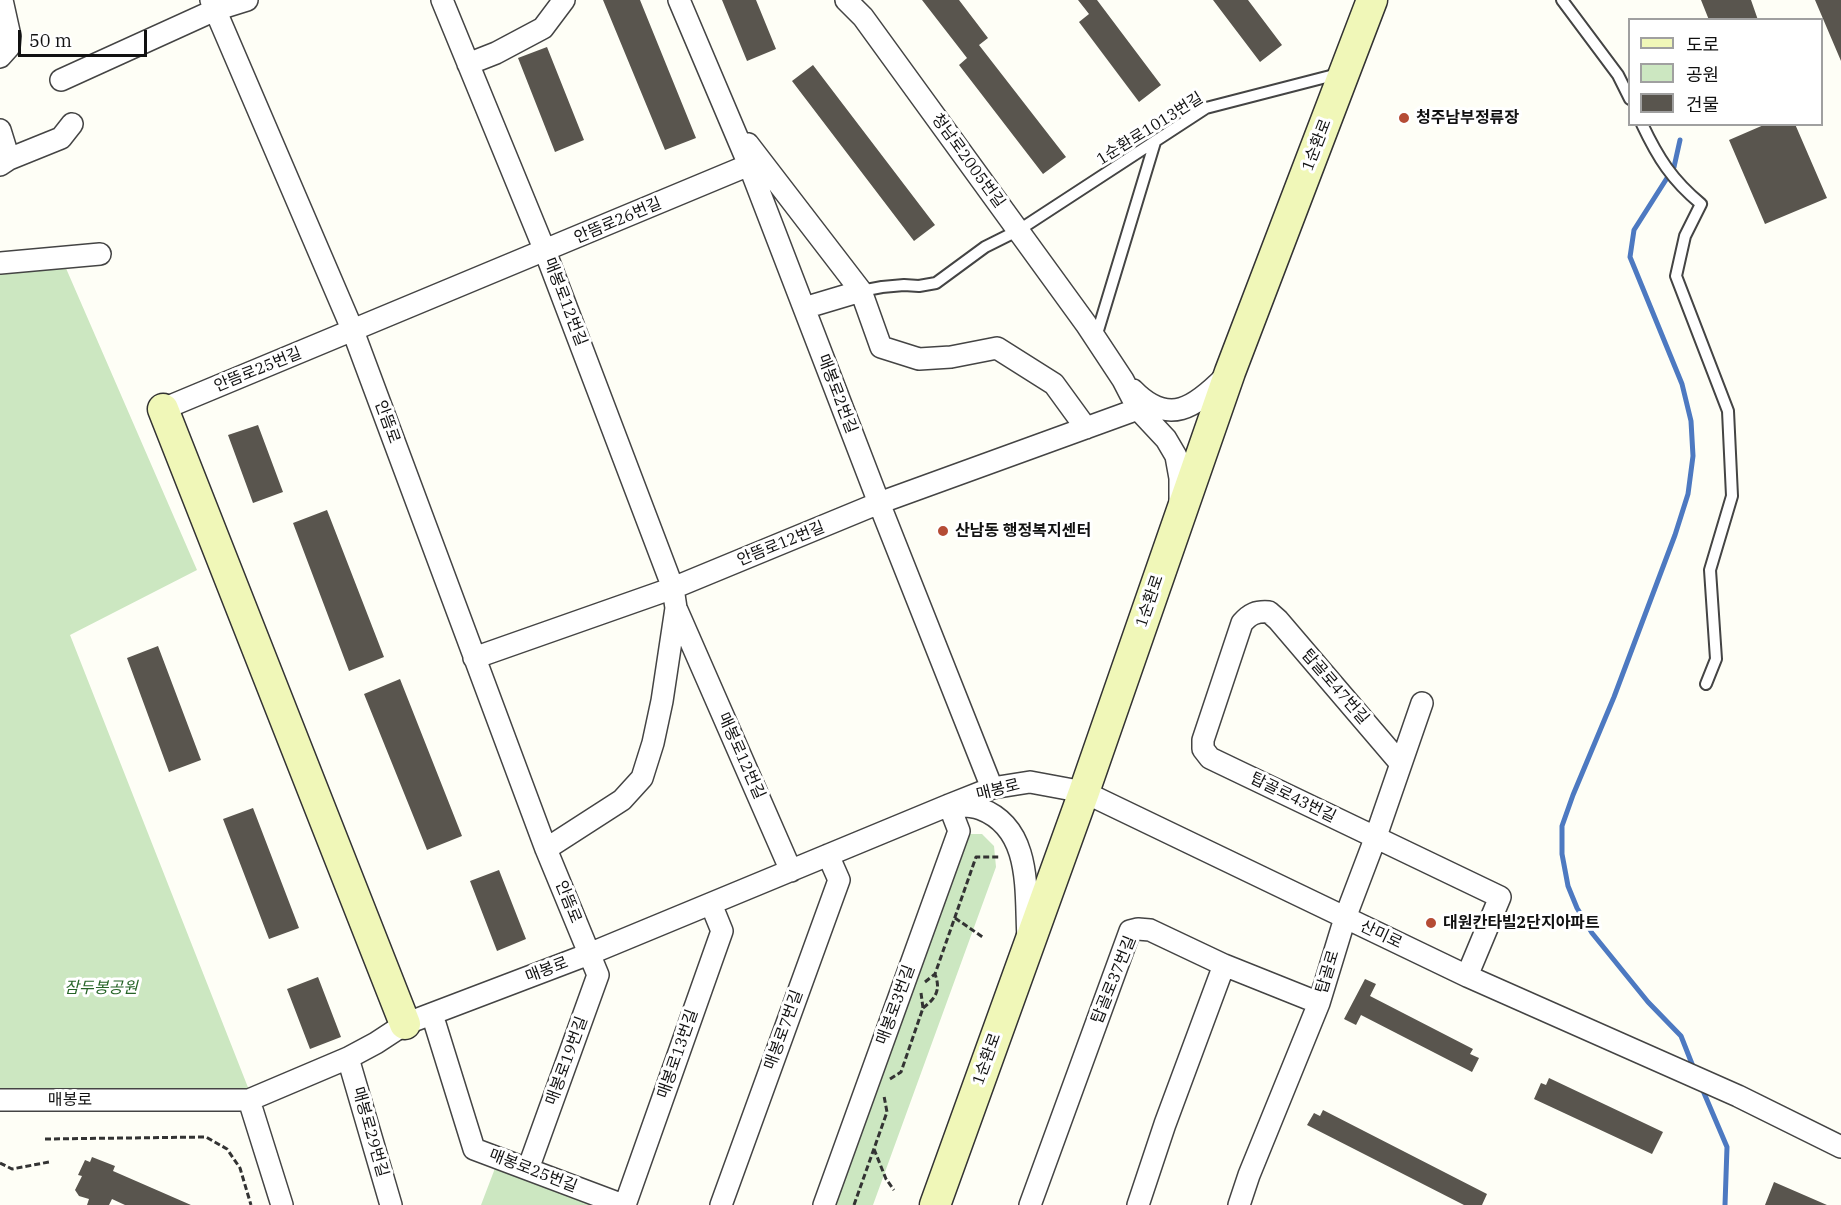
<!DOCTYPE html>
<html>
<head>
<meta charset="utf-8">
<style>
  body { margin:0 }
  #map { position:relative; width:1841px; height:1205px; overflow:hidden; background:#fefef6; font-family:"IBM Plex Serif","Noto Sans KR",serif }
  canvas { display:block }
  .legend { position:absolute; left:1628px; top:18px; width:195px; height:108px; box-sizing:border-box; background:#fff; border:2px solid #a0a0a0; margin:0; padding:8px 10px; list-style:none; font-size:18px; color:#111 }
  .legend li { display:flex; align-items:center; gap:12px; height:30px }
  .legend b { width:30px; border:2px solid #a0a0a0 }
  .scale { position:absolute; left:18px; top:30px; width:129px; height:27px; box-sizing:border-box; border:3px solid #111; border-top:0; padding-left:8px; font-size:18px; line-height:21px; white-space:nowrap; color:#111; -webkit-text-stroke:4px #fff; paint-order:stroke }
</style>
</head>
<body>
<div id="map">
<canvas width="1841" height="1205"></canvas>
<ul class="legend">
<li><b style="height:8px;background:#f0f7b8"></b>도로</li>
<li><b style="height:16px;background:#cce7c1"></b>공원</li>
<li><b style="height:16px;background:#59554e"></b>건물</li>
</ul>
<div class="scale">50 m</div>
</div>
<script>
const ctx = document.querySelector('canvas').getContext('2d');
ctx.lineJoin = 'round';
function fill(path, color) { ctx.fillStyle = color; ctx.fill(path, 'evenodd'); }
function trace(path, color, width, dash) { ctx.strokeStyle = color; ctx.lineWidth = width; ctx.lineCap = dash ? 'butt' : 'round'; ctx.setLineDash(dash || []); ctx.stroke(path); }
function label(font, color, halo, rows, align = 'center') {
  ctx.font = font + ' "IBM Plex Serif","Noto Sans KR",serif'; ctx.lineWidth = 6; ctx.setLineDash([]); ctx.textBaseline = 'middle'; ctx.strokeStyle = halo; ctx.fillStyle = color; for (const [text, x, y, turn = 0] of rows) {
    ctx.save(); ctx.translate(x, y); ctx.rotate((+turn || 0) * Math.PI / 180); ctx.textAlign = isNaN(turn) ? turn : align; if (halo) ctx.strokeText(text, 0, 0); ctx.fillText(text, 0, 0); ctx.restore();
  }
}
fill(new Path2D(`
  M0 257 65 266 197 570 70 635 249 1090H0Z
  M967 834H982L994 846 996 867 873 1205H829Z
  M497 1163 598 1205H481Z`), '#cce7c1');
trace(new Path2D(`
  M1680 140 1674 167 1634 230 1630 257 1682 384 1691 421 1693 456 1688 494 1675 535 1614 697 1573 795 1562 826V854L1568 886 1577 908 1592 933 1648 1002 1681 1036 1694 1069
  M1701 1086 1727 1147 1725 1205`), '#4d79c1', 5);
fill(new Path2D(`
  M603 0H640L696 138 665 150Z
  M722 0H756L776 49 747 61Z
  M922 0H959L988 38 979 45 1066 157 1043 174 959 65 967 58Z
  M1078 0H1097L1161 85 1139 102 1079 22 1089 14Z
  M1213 0H1248L1282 45 1260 62Z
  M1701 0H1751L1758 20H1709Z
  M1815 0H1841V61Z
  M547 47 584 140 555 152 518 58Z
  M813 65 935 225 914 241 792 81Z
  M1766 124H1795L1827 198 1765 224 1729 140Z
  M258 425 283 492 253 503 228 435Z
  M327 510 384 657 349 671 293 523Z
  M158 646 201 760 169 772 127 658Z
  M400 679 462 836 427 850 364 694Z
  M253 808 299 928 269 939 223 819Z
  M499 870 526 939 497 951 470 881Z
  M318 977 341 1037 310 1049 287 989Z
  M1365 979 1376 984 1370 996 1473 1049 1470 1054 1479 1058 1472 1072 1361 1015 1356 1025 1344 1019Z
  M1549 1078 1663 1132 1652 1154 1534 1099 1541 1083 1546 1085Z
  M1323 1110 1487 1194 1482 1205H1464L1307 1125 1314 1113 1320 1116Z
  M92 1157 115 1166 113 1171 191 1205H125L112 1199 109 1205H87L89 1199 79 1196 75 1190 82 1176 78 1175 85 1160 90 1162Z
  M1774 1182 1827 1205H1765Z`), '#59554e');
const lane = new Path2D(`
  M1562 0 1618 75 1630 99
  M1642 124C1658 158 1672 180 1701 204L1685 236 1676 276 1728 411 1732 496 1710 570 1716 659 1706 684
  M861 291 882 287 904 285 919 286 936 283 985 247 1019 230 1206 108 1338 74
  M1096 337 1155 142`);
const street = new Path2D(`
  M211 0 353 331 546 849 598 975 528 1169
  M442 0 545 251 673 588 676 608 791 871
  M679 0 749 165 879 503 992 788
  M846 0 863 17 1086 324 1123 380 1138 409 1166 439 1176 456 1180 478V501
  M0 57 9 47 10 36 2 0
  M468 64 496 53 543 28 564 0
  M61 80 215 10 247 0
  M0 130 9 159 0 165
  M748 144 861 291 881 347 919 359 951 357 997 348 1054 384 1086 428
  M9 159 61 138 72 124
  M0 263 100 254
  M804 308 861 291
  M1133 390C1169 427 1195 407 1225 377
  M163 409 749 165
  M474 658 673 588 879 503 1138 409
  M1401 764 1278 620 1269 612C1256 611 1250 614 1242 623L1203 740V749L1210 758 1500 897 1467 976
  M546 849 622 800 642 778 653 743 662 701 676 608
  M432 1014 474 1149 623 1205
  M348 1058 391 1205
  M0 1100H249L348 1058 376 1043 405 1024 589 954 949 805 992 788 1030 782 1084 792 1467 976 1738 1096 1841 1147
  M249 1100 282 1205
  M625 1205 722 931 711 904
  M721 1205 839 880 828 855
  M824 1205 959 831 949 805C959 806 971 805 981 809 1033 829 1025 893 1028 938
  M1030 1205 1130 931 1138 929 1150 930 1224 965 1319 1003
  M1138 1205 1165 1124 1224 965
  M1239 1205 1249 1175 1319 1003 1345 918 1375 839 1422 703`);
const secondary = new Path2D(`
  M163 409 405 1024
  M935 1205 1084 792 1230 372 1372 0`);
trace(lane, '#444', 14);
trace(street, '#444', 24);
trace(secondary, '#333', 33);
trace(new Path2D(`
  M955 918 984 938
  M925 982 935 974 976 857H1001
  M923 1008C936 998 941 990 935 974
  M890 1079 901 1072 923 1008 921 993
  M45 1139 206 1137 227 1149 240 1168 251 1205
  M874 1149 886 1179 894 1190
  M0 1163 12 1169 49 1162
  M854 1205 887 1112 884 1096`), '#333', 3, [6, 3]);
trace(lane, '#fff', 10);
trace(street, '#fff', 21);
trace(secondary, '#f0f7b8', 30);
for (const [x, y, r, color] of [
  [1404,118,6,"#b54c35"],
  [943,531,6,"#b54c35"],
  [1431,923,6,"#b54c35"]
]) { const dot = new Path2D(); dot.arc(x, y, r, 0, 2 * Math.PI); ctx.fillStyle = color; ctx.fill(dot); trace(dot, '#fff', 2); }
label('bold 16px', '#111', '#fff', [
  ["청주남부정류장",1416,118],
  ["산남동 행정복지센터",955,531],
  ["대원칸타빌2단지아파트",1443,923]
], 'left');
label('16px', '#111', '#fff', [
  ["1순환로1013번길",1150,129,-32],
  ["1순환로",1317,145,-69],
  ["청남로2005번길",968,161,54],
  ["안뜸로26번길",618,221,-23],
  ["매봉로12번길",565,302,69],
  ["안뜸로25번길",258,370,-22],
  ["매봉로2번길",837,394,69],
  ["안뜸로",387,422,70],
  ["안뜸로12번길",781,544,-22],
  ["1순환로",1150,601,-71],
  ["탑골로47번길",1335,687,49],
  ["매봉로12번길",741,756,66],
  ["매봉로",998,790,-14],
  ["탑골로43번길",1293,798,26],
  ["안뜸로",568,902,68],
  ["산미로",1381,935,25],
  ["매봉로",547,970,-21],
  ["탑골로",1328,972,-73],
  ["탑골로37번길",1114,980,-68],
  ["매봉로3번길",896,1005,-70],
  ["매봉로7번길",784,1030,-70],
  ["매봉로13번길",678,1054,-71],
  ["1순환로",987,1059,-70],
  ["매봉로19번길",567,1061,-70],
  ["매봉로",70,1100],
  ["매봉로29번길",370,1132,74],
  ["매봉로25번길",533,1171,21]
]);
label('italic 16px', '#266427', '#fff', [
  ["잠두봉공원",101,988]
]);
</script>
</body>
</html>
